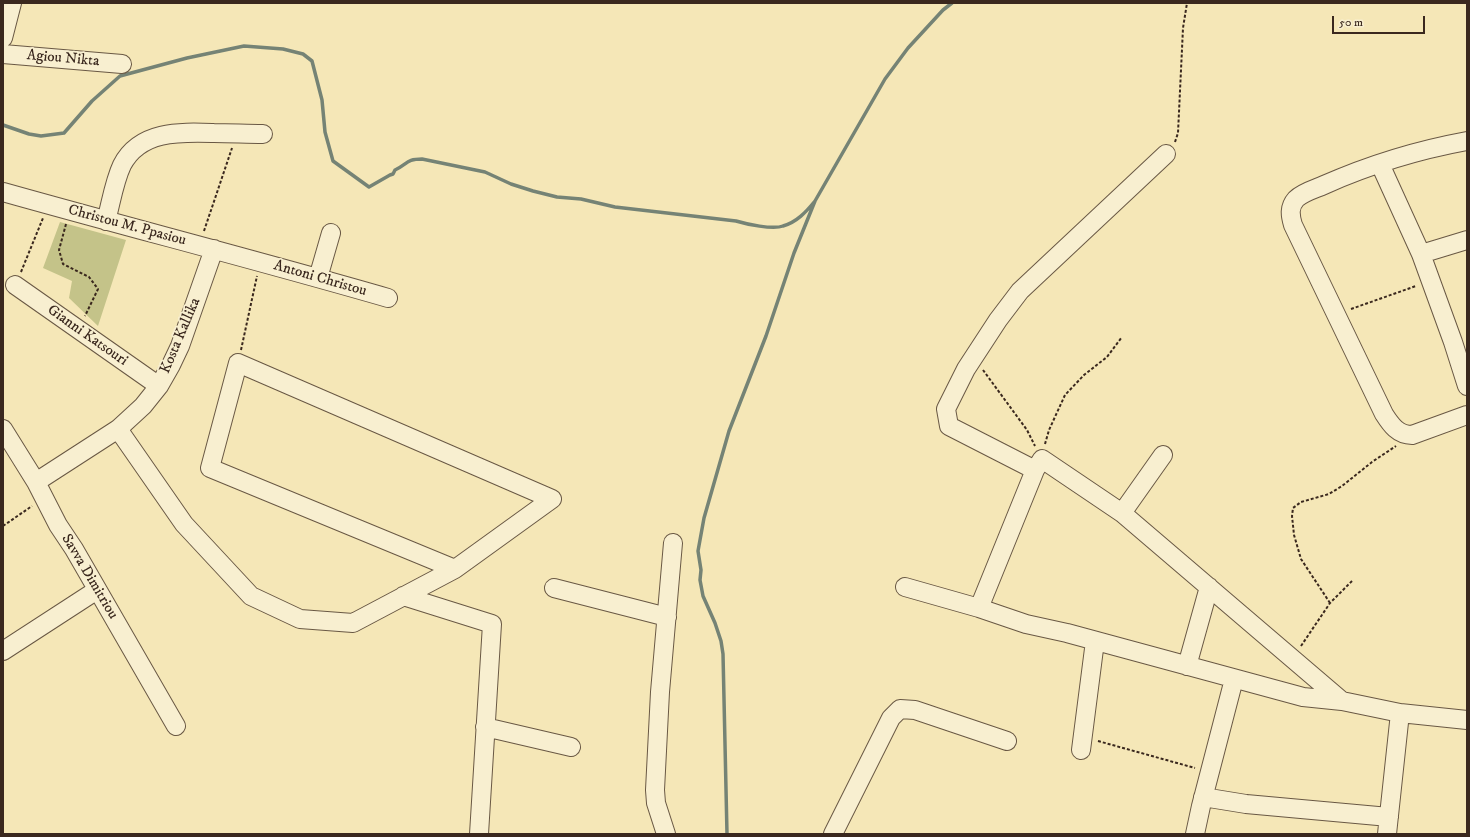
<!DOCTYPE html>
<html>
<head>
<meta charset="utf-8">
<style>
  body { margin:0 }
  #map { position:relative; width:1470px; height:837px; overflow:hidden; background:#f5e7b7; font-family:"IM FELL DW Pica",serif }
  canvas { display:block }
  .frame { position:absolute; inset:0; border:4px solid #3a281e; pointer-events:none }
  .scale { position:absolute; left:1332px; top:16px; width:93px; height:18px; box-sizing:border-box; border:2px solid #3a281e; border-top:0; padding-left:5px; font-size:12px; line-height:14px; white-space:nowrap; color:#3a281e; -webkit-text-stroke:3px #f8efd0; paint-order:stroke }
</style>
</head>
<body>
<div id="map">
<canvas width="1470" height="837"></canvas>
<div class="frame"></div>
<div class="scale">50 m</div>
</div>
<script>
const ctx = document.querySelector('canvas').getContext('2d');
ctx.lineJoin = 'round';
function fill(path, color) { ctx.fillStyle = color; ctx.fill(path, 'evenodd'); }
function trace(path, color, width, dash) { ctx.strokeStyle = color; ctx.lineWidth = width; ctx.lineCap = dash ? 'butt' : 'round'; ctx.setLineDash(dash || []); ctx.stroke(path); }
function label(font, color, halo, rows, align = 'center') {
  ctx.font = font + ' "IM FELL DW Pica",serif'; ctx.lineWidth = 3.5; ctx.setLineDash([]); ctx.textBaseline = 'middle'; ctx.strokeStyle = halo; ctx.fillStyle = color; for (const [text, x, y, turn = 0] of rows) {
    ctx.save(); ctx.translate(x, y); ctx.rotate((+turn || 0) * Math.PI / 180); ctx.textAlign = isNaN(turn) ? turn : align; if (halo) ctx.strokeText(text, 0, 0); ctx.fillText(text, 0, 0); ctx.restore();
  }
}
fill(new Path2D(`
  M60 222 126 240 98 326 69 298 72 281 43 268Z`), '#c4c389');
trace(new Path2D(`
  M3 125 29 134 41 136 64 133 92 101 120 76 187 58 244 46 283 49 303 54 312 61 322 100 325 132 333 161 369 187 390 175 393 174 395 170C408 164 406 159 422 159L485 172 511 184 533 191 557 197 581 199 615 207 736 221C746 224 773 230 783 226 797 222 806 212 815 201
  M727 834 723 654 721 641 715 623 703 596 700 580 701 570 698 551 704 518 729 431 766 336 794 253 815 201 885 79 908 48 943 10 952 3`), '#758375', 3.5);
const minor = new Path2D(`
  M3 38 12 3
  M3 54 122 64
  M1467 141C1418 150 1369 165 1324 185 1315 189 1303 192 1296 199 1289 207 1290 215 1293 225L1384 414C1391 425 1398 435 1412 435L1467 415
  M1380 164 1421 254 1453 342 1467 386
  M3 192C131 228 260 261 388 298
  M106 221C111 203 114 182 122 165 140 130 181 132 214 133 231 133 247 134 263 134
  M1421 254 1467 240
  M318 278 331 233
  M15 285 159 386
  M3 429 36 482 58 525 74 549 176 726
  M118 429 184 524 251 596 300 619 353 623 455 569 210 468 238 363 552 499 455 569
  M1035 470 949 426 946 409 966 369 998 320 1020 291 1166 154
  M36 482 118 429 143 406 159 386 171 365 180 346 214 249
  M1122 513 1163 455
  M905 587 979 608 1026 624 1067 633 1303 697 1342 701 1400 713 1467 720
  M554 588 667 617
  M403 596 492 624 479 834
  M979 608 1035 470 1042 459 1122 513 1342 701
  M3 651 97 590
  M1187 666 1209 587
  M485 727 571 747
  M1081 750 1095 641
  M1203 797 1246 804 1389 817
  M666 834 656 803 655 790 660 692 673 543
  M833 834 891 718 900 709 915 710 1007 741
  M1195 834 1201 806 1234 679
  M1387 834 1400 713`);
trace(minor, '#695844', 20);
trace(new Path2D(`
  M1175 142 1178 133 1183 28 1187 3
  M66 224 59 250 63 264 89 277 98 289 85 316
  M204 231 232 148
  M21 272 43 218
  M1351 309 1416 286
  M241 350 257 276
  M983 370 1027 430 1035 446
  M1045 444 1049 430 1065 395 1084 375 1107 357 1122 337
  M3 526 32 506
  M1330 603 1301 559 1294 535 1292 516 1293 508 1301 502 1329 494 1342 486 1372 462 1396 446
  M1301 646 1330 603 1353 580
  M1098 741 1195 768`), '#3a281e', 2, [3, 2]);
trace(minor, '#f8efd0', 18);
label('15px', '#3a281e', '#f8efd0', [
  ["Agiou Nikta",63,59,5],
  ["Christou M. Ppasiou",127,226,15],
  ["Antoni Christou",320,279,16],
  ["Gianni Katsouri",87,336,35],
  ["Kosta Kallika",181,336,-67],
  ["Savva Dimitriou",89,577,59]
]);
</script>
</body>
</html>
